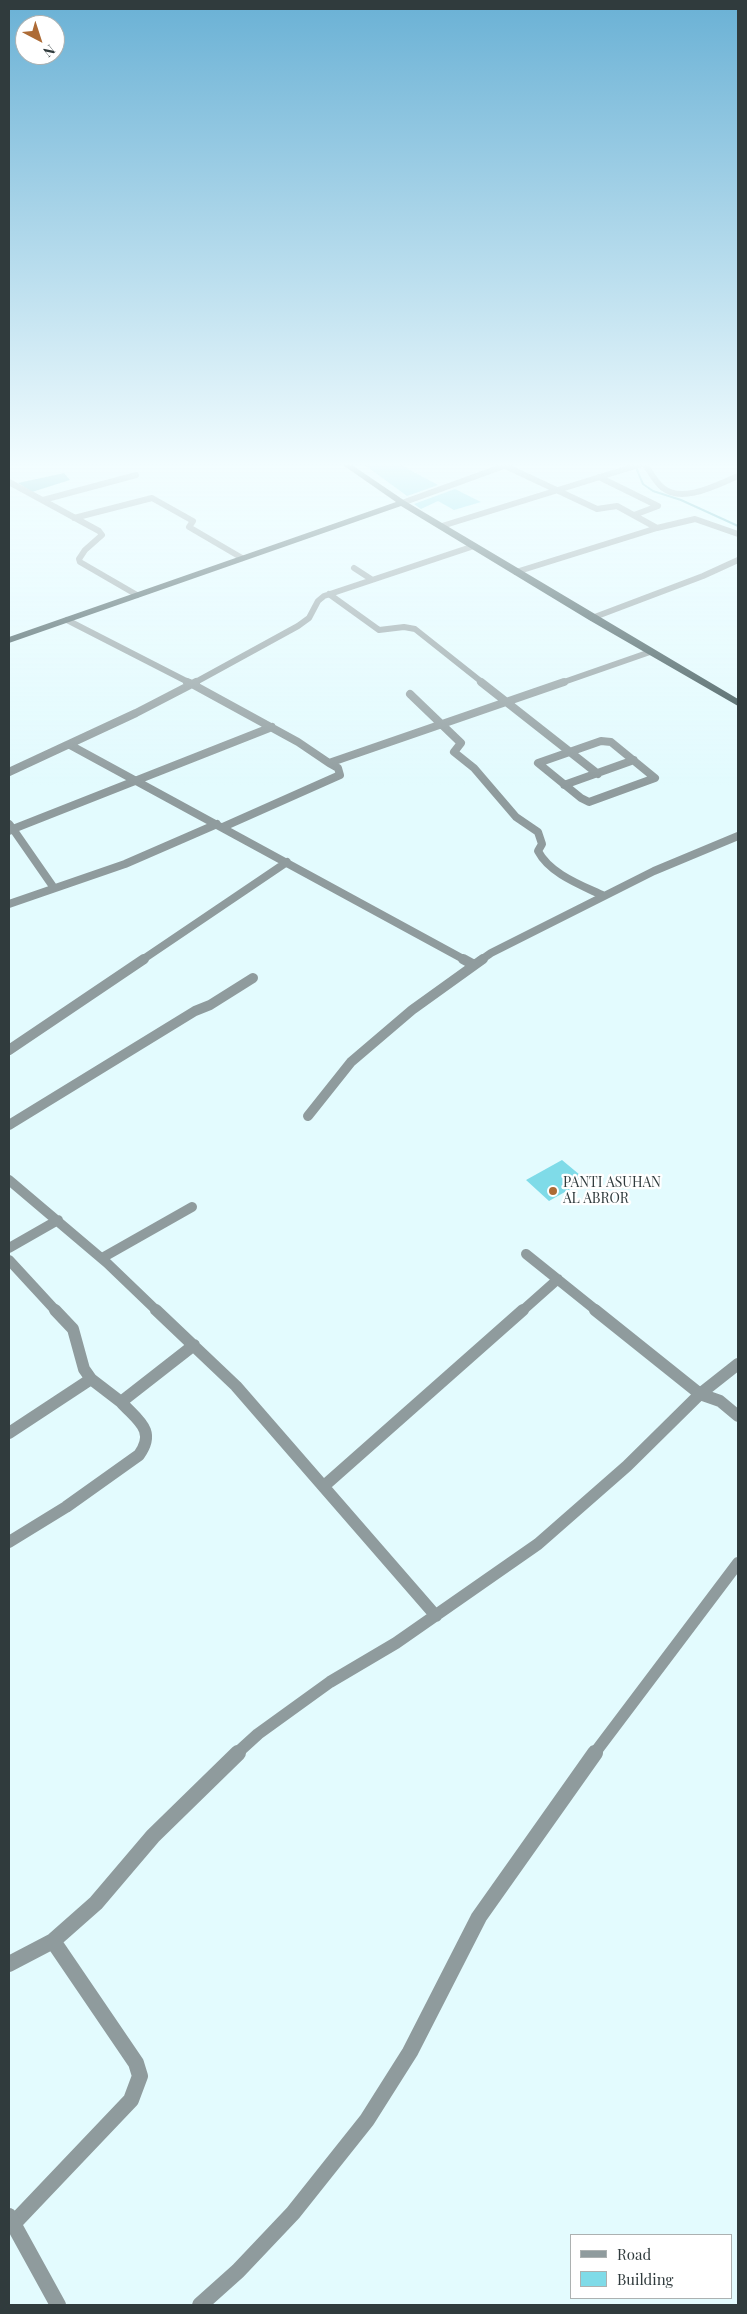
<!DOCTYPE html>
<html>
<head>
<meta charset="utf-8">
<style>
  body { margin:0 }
  #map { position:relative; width:747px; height:2314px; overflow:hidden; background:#e3fbfe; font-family:"Playfair Display",serif }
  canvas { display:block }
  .frame { position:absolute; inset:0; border:10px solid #303b3d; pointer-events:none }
  .legend { position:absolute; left:570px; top:2234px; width:162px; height:65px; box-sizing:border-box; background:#fff; border:1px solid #acb1b1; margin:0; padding:6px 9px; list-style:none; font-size:15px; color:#303b3d }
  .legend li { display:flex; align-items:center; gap:10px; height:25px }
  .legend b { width:25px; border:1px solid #acb1b1 }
  .north { position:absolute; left:15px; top:15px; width:50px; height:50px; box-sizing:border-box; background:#fff; border:1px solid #acb1b1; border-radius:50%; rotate:140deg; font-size:14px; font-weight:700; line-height:20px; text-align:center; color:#303b3d }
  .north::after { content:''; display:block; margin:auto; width:18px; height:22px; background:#ad6b36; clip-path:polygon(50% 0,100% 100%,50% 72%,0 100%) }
</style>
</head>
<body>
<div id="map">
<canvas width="747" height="2314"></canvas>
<div class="frame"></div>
<ul class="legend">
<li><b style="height:6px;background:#8f9b9d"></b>Road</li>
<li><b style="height:14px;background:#7fdbe8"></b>Building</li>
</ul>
<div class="north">N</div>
</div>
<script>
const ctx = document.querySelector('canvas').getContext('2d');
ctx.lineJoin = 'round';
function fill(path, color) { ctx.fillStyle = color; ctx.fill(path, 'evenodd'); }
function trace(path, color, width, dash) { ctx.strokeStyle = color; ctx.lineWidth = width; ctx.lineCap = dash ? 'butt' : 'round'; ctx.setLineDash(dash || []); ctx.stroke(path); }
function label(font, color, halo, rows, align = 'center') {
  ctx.font = font + ' "Playfair Display",serif'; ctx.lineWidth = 4.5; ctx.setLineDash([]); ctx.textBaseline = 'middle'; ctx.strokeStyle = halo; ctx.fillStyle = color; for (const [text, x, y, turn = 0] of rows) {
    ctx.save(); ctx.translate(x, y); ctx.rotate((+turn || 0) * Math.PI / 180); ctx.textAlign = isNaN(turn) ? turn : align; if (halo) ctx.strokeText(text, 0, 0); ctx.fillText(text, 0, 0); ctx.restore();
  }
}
fill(new Path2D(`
  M64 473 70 480 32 492 18 483Z`), '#4dacb8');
trace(new Path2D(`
  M634 463 643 484 653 491 681 500 738 526`), '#4dacb8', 2);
fill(new Path2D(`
  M362 463H397L438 485 407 496Z
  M455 489 481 502 454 510 438 501 421 509 414 504Z
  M562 1160 586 1180 549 1201 526 1180Z`), '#7fdbe8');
trace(new Path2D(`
  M499 463 597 509 617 506 657 528 516 572
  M644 463C650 471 655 482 663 488 683 504 718 484 738 476
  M599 477 658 506 634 515
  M9 482 99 531 102 535 85 550 79 559 80 562 137 595
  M43 500 136 475
  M402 503 504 466 506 463
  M74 518 152 498 193 521 189 527 242 558
  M442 526 645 463
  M657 528 695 519 738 534
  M354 568 371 579
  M329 594 379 630 404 627 415 629 483 683
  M592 618 703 576 738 560
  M67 620 190 683
  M194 683 298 626 309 618 318 601 324 596 474 546
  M561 683 650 652`), '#8f9b9d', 6);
trace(new Path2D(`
  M481 682 598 774
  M192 684 298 742 329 763 564 682
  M192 684 196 682
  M410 694 461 743 454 752 474 768 516 817 538 832 542 844 538 851C550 874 581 885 604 896
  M601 741 611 742 655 778 589 802 581 798 538 763Z
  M70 745 465 960
  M9 772 136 713 192 684 187 682
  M564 785 634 760
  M9 824 13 829 272 727
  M223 827 340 775 338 768 329 763
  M9 831 13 829 54 888
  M9 904 125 864 217 824
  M142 960 287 862
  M481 960 491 953 654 871 738 836`), '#8f9b9d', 8);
trace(new Path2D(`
  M463 959 474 965
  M9 1050 144 959
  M308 1116 351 1062 412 1010 483 959
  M9 1125 195 1011 210 1005 253 978
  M9 1180 107 1263 157 1311
  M9 1248 58 1220
  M526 1254 597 1311
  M102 1258 192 1207
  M9 1260 56 1311
  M522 1311 558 1279`), '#8f9b9d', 10);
trace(new Path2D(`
  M55 1310 73 1329 84 1369 91 1379 121 1402
  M156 1310 236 1386 436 1616
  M595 1310 700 1394 720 1401 738 1416
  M9 1433 91 1379
  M324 1486 523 1310
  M9 1542 66 1507 139 1455C157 1430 137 1420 121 1402L194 1345
  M236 1754 258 1734 330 1682 396 1643 538 1544 627 1466 700 1394 738 1364
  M594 1754 738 1563`), '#8f9b9d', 12);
trace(new Path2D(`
  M9 1964 53 1941 96 1903 153 1836 238 1753
  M13 2224 131 2100 140 2076 136 2063 53 1941
  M200 2305 238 2271 293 2213 367 2120 410 2052 479 1917 595 1753`), '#8f9b9d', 16);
trace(new Path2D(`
  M9 2216 58 2305`), '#8f9b9d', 16);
fill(new Path2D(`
  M340 463H349L405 501 738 699V706L589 620 401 506 9 643V637L396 502Z`), '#2e4648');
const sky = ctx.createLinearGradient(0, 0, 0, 787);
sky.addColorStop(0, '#6ab1d5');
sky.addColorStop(0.59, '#f2fdff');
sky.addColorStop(1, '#f2fdff00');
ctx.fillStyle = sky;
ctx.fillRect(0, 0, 747, 787);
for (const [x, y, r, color] of [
  [553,1191,5,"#ad6b36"]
]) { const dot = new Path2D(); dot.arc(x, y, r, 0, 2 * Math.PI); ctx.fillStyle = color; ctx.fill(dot); trace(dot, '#fff', 2); }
label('14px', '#303b3d', '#fff', [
  ["PANTI ASUHAN",563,1183],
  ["AL ABROR",563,1199]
], 'left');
</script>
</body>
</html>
